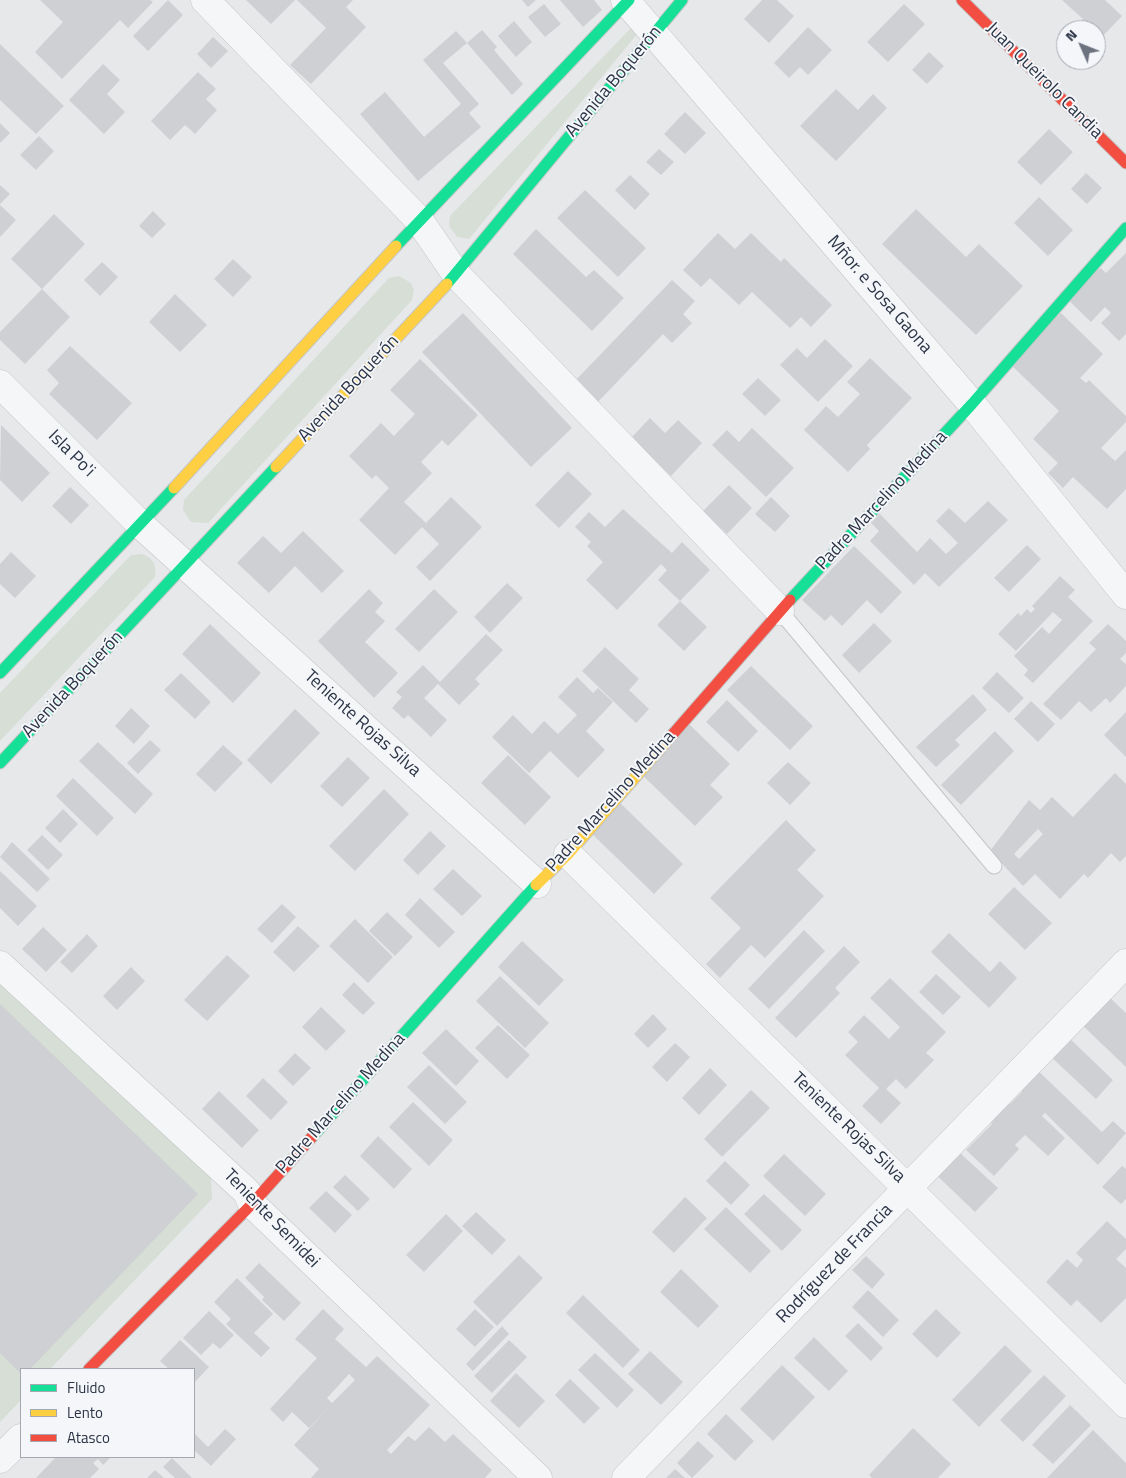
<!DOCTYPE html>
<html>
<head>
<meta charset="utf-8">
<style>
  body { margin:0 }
  #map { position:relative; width:1126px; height:1478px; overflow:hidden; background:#e6e8ea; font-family:"Titillium Web",sans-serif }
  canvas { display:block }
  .legend { position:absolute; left:20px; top:1368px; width:175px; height:90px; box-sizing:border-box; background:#f4f6f9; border:1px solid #a4a8b1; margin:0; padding:6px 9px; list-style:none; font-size:15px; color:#2b3445 }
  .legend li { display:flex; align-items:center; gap:10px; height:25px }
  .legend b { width:25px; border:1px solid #a4a8b1 }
  .north { position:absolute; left:1056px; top:20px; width:50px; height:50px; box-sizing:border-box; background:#f4f6f9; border:1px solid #a4a8b1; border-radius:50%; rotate:314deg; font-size:14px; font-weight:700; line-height:20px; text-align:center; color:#2b3445 }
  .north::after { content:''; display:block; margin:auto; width:18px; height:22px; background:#6c737f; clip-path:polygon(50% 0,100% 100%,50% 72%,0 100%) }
</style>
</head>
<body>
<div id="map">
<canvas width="1126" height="1478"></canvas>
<ul class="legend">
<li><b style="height:6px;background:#16e098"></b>Fluido</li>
<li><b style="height:6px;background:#ffcf43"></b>Lento</li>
<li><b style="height:6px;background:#f24e42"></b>Atasco</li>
</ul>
<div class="north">N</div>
</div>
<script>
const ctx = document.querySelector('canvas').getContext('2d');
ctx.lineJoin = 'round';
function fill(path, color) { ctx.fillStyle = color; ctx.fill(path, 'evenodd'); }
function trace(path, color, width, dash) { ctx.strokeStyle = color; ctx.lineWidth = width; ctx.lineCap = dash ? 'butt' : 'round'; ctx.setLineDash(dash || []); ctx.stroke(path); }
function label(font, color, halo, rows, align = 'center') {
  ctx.font = font + ' "Titillium Web",sans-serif'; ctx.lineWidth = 4; ctx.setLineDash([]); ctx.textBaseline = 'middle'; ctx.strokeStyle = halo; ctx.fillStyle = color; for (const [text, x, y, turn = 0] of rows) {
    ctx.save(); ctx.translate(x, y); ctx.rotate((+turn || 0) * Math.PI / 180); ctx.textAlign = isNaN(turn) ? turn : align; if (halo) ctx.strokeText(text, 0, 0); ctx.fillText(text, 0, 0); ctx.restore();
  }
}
fill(new Path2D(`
  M631 28 637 34 469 239 457 237 449 226 450 216Z
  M399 276 411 283 414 290 412 300 208 523 191 522 183 510 184 500 389 278Z
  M141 554C153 557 157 565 155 577L0 741V693L131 555Z
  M0 984 211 1177 212 1199 50 1369H21V1400L0 1422Z`), '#d6ded6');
fill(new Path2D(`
  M40 0H150L153 2 128 28 120 20 62 79 35 52 63 22Z
  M168 0 183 15 148 51 133 36Z
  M246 0H295L271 24Z
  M297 0H353L346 7 366 27 311 84 290 65 326 28Z
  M522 0H536L528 7Z
  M560 0H594L602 10 583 27Z
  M762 0H777L794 16 769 43 744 19Z
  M1062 0H1105L1122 16 1096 43V30H1072L1083 19Z
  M544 4 561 24 545 37 528 17Z
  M904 4 925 24 888 62 867 42Z
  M514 21 532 42 516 57 498 36Z
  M808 27 832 50 808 75 800 67 789 78 774 63Z
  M482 30 497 47 494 50 523 84 512 95 467 43Z
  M456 31 467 43 443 63 479 104 469 113 481 127 418 181 360 114 385 92 424 137 461 104 423 60Z
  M213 37 228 51 211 68 197 54Z
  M0 44 64 106 36 134 0 100Z
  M929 52 944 66 927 84 912 70Z
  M103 64 120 80 107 94 125 112 104 134 69 100Z
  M198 72 216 89 206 99 217 110 195 134 185 125 170 140 151 121Z
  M836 89 858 110 873 94 887 108 836 161 800 126Z
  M685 112 706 133 685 154 664 134Z
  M0 123 10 133 0 143Z
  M1049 129 1073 152 1041 185 1017 162Z
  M39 136 54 151 36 170 20 155Z
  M659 149 674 162 661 175 646 162Z
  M1086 173 1102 188 1087 204 1071 189Z
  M630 175 650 194 635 210 615 190Z
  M0 185 10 194 0 204Z
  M585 190 646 248 618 277 557 218Z
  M1039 197 1073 230 1048 256 1014 223Z
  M0 205 16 220 0 237Z
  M916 209 966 257 979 244 1023 286 976 335 882 244Z
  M153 211 166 224 152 238 139 226Z
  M54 214 85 244 42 289 11 259Z
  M536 229 586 277 594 270 624 298 592 331 513 254Z
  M718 233 735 249 751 233 781 262 784 258 832 305 811 327 801 317 790 328 752 292 739 305 710 278 701 287 683 270Z
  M1126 253V334L1119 341 1101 323 1111 313 1105 307 1091 322 1060 292 1101 268 1106 273Z
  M233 259 252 277 233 297 214 279Z
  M102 262 118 277 100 296 84 280Z
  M672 280 695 301 683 314 692 323 672 343 663 334 596 404 574 382Z
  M42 289 70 317 25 364 0 340V332Z
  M175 294 207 325 180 352 149 322Z
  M463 313 572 428 531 467 422 352Z
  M1061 313 1103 354 1080 378 1086 383 1089 380 1126 416V422L1101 448 1115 461 1126 450V489L1107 509 1073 477 1063 488 1048 473 1058 463 1033 439 1059 411 1008 362Z
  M825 339 853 366 818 402 780 365 797 348 807 358Z
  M70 346 132 403 97 440 49 394 59 383 47 370Z
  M870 358 912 398 867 445 870 449 848 472 804 430 826 406 838 417 860 394 847 382Z
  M420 359 478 415 448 446 442 440 421 462 432 473 404 502 426 523 451 497 482 527 430 581 416 567 439 544 422 527 395 555 359 520 389 488 376 475 372 479 349 456 381 423 394 436 415 414 390 390Z
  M758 378 781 400 765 416 742 394Z
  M650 418 665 433 678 420 702 443 671 476 631 438Z
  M1 425 50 473 22 502 0 480Z
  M752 428 794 468 766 497 712 445 727 430 739 442Z
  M568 471 592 494 559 528 535 505Z
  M729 485 752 508 727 534 703 511Z
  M70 487 89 505 71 524 52 506Z
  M771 497 790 516 775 532 755 514Z
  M988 501 1008 520 939 587 925 573 914 585 870 541 879 531 871 523 880 514 917 552 930 538 946 554 958 543 936 521 949 508 965 523Z
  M623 509 672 553 682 542 710 570 680 601 658 580 667 570 661 564 617 610 586 580 603 562 587 546 591 542 575 527 589 512 605 527Z
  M303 531 344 571 322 593 295 566 269 593 237 563 263 536 281 553Z
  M1027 545 1041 559 1009 592 994 578Z
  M854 546 902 592 881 614 867 600 842 626 831 615 825 621 802 600Z
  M11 552 36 576 15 598 0 584V564Z
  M1060 576 1075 590 1068 597 1093 621 1033 683 1024 675 1028 670 1014 656 1042 627 1049 634 1062 620 1053 612 1016 651 998 634 1018 613 1021 616 1027 609 1031 613 1035 609 1032 606Z
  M507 583 523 598 490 633 474 617Z
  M369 589 383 603 375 612 385 621 365 642 398 673 374 698 318 641Z
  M434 589 458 612 419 652 395 629Z
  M680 601 707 627 684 651 657 625Z
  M874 623 892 641 859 673 842 655Z
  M210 624 261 673 233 703 182 654Z
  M1108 624 1126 641V653L1120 659 1126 664V686L1110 703 1106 698 1091 712 1079 701 1061 720 1043 704 1096 649 1089 643Z
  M486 634 503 650 475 679 480 684 459 705 438 684 424 698 447 720 431 737 408 715 404 719 392 708 402 697 396 692 423 665 440 682Z
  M605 647 639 679 629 690 649 709 636 723 582 671Z
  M751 666 813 726 790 750 727 690Z
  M997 672 1024 698 1009 713 982 688Z
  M181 673 211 702 195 719 164 690Z
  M577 677 593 693 598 688 613 702 586 731 605 750 578 778 550 751 529 773 492 737 513 715 532 734 544 721 558 734 577 715 558 697Z
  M973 694 987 710 955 740 960 745 936 767 916 747Z
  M727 700 758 731 738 752 706 722Z
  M1031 701 1055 724 1038 742 1014 719Z
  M131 708 150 726 134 744 115 726Z
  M295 709 320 733 271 784 247 760Z
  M1126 712V757L1104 735Z
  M689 724 730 764 710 785 723 797 695 826 634 767Z
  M995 731 1014 751 961 805 941 785Z
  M150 740 161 750 138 774 127 763Z
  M98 742 153 794 135 814 79 761Z
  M223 745 243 763 215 792 196 774Z
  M508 755 551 797 525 825 481 783Z
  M348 757 370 778 342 807 320 786Z
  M788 762 811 783 790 805 767 783Z
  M1115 773 1126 784V856L1120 862 1111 853 1088 878 1084 874 1060 899 1035 874 1023 886 990 851 1029 800 1040 810 1052 797 1073 817ZM1038 829 1043 834 1019 859 1014 854Z
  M73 778 114 818 97 836 56 796Z
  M384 789 409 814 355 871 329 846Z
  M615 798 683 864 654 894 586 828Z
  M63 809 78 824 60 843 45 828Z
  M786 820 816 850 797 870 824 896 765 958 751 945 720 978 706 964 741 928 710 898Z
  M430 831 446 846 418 875 403 860Z
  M42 835 63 855 48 870 27 850Z
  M12 842 50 879 37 892 0 857Z
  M453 869 482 896 462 916 433 889Z
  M0 871 37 906 18 926 0 908Z
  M1014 887 1052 923 1025 950 988 914Z
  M420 898 455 932 439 948 405 915Z
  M282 904 296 917 272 943 257 929Z
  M387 912 413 937 395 956 369 931Z
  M355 919 393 957 368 983 329 946Z
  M298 926 320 946 294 972 273 952Z
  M43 927 67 950 46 972 22 949Z
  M804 930 825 951 769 1009 748 989Z
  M949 933 990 972 1000 961 1017 978 989 1008 931 952Z
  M87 934 98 946 72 973 60 962Z
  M522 941 564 980 539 1006 498 967Z
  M844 946 860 962 835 988 840 993 796 1038 775 1018Z
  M227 955 250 976 207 1021 184 1000Z
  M131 967 145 981 117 1010 103 996Z
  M936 974 961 997 943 1015 919 992Z
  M500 976 549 1023 525 1048 476 1001Z
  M890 978 946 1032 926 1053 934 1060 906 1089 896 1079 886 1089 901 1103 881 1124 862 1106 879 1088 845 1055 858 1042 848 1032 864 1015 889 1039 900 1027 870 998Z
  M354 982 375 1003 363 1015 342 995Z
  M1107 995 1126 1013V1067L1080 1023Z
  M0 1004 198 1194 30 1369H21V1374L0 1353Z
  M321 1007 346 1031 326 1051 302 1027Z
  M653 1014 667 1029 648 1048 634 1034Z
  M498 1025 530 1055 507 1079 475 1048Z
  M446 1029 479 1061 456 1086 422 1053Z
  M1066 1035 1113 1080 1096 1099 1048 1054Z
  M675 1043 690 1057 667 1082 652 1067Z
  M295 1053 311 1068 293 1086 278 1071Z
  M1031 1064 1102 1132 1113 1121 1126 1133 1098 1165 1045 1113 1042 1116 1065 1138 1048 1156 1025 1135 1015 1145 1019 1149 994 1176 966 1150 992 1124 986 1118 1004 1099 1009 1105 1022 1092 1013 1083Z
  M429 1065 467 1102 445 1124 407 1087Z
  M710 1068 727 1085 699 1115 682 1098Z
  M263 1078 288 1102 271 1120 246 1096Z
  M751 1090 770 1108 722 1157 704 1139Z
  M219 1091 259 1130 242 1148 202 1109Z
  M413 1102 453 1140 429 1166 389 1127Z
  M378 1136 412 1169 394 1189 360 1156Z
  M947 1141 998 1188 975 1212 925 1164Z
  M784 1154 826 1194 805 1216 763 1176Z
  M725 1161 750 1185 731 1205 706 1181Z
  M1122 1166 1126 1169V1199L1121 1204 1102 1187Z
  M345 1175 370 1199 358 1211 333 1187Z
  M326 1191 352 1215 335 1233 309 1208Z
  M764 1194 802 1230 782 1251 744 1214Z
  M685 1197 707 1218 674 1253 652 1232Z
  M726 1207 771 1251 750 1273 704 1229Z
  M476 1212 506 1240 492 1255 462 1226Z
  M446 1214 463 1231 424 1272 406 1255Z
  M1107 1221 1126 1239V1249L1116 1259 1126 1268V1298L1101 1323 1077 1300 1071 1306 1046 1282 1067 1259 1077 1268 1083 1260 1076 1253Z
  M519 1255 543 1278 497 1326 473 1302Z
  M866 1256 885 1274 872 1289 852 1270Z
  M259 1263 301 1303 284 1321 262 1300 264 1297 245 1278Z
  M681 1269 719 1306 698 1328 660 1292Z
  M237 1278 273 1314 254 1333 270 1348 261 1357 226 1324 231 1319 214 1302Z
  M868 1290 899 1320 883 1337 852 1307Z
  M583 1295 640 1350 623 1368 566 1313Z
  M323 1309 344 1329 335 1339 366 1367 377 1356 430 1405 387 1450 391 1454 408 1436 415 1441 429 1427 445 1442 453 1434 492 1470 485 1478H311L319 1469 294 1445 330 1406 309 1428 292 1412 283 1422 270 1409 317 1358 295 1339ZM349 1374 355 1380 332 1403 327 1398Z
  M475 1309 494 1327 475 1347 456 1329Z
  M936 1309 961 1333 937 1358 912 1334Z
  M209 1311 234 1335 220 1349 213 1343 201 1355 183 1338Z
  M858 1323 883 1348 871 1361 845 1336Z
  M502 1326 509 1334 473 1371 466 1364Z
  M814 1337 848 1371 829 1391 794 1358Z
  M180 1340 209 1367 194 1383V1369H169L160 1361Z
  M509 1340 527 1357 492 1393 474 1376Z
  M1005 1345 1032 1371 979 1427 952 1400Z
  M650 1351 683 1382 661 1405 628 1374Z
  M595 1353 634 1390 617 1408 578 1370Z
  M782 1365 815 1397 773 1441 740 1409Z
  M516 1373 545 1401 519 1428 490 1401Z
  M1044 1375 1066 1396 1023 1442 1000 1420Z
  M570 1379 600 1408 584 1424 555 1395Z
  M1070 1405 1091 1425 1053 1464 1032 1445Z
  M726 1414 754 1441 735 1461 707 1434Z
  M913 1428 951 1464 938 1478H872L869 1475Z
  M225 1429 236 1439 211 1466 194 1450V1433L208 1447Z
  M1093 1430 1126 1463V1478H1047Z
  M698 1441 714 1456 692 1478 677 1463Z
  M56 1457H111L103 1465 98 1459 93 1463 99 1469 90 1478H36Z
  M172 1458 192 1478H175L163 1467Z
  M675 1469 685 1478H666Z
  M155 1470 164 1478H147Z`), '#ced0d3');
const lane = new Path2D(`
  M780 611 994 866`);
const street = new Path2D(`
  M205 0 419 220 456 274 780 611
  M625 0 972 404 1126 595
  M0 384 141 525 537 884
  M568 854 1126 1404
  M0 965 247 1192 252 1204 538 1478
  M0 1459 21 1438
  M626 1478 1126 963`);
const fast = new Path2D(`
  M396 246 629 0
  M447 284 682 0
  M790 600 972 404 1126 228
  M0 673 174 488
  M0 763 276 467
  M312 1137 536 885`);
const slow = new Path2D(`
  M276 467 447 284
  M174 488 396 246
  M536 885 568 854 673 734`);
const jam = new Path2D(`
  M962 0 1126 163
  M673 734 790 600
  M89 1369 252 1204 312 1137`);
trace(lane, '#c4c6c8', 17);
trace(street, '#c4c6c8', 29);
trace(fast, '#c4c6c8', 13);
trace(slow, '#c4c6c8', 13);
trace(jam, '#c4c6c8', 13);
trace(lane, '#f5f6f7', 15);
trace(street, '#f5f6f7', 28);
trace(fast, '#16e098', 11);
trace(slow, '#ffcf43', 11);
trace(jam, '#f24e42', 11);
label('18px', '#2b3445', '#f4f6f9', [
  ["Juan Queirolo Candia",1044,81,45],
  ["Avenida Boquerón",614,82,-50],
  ["Mñor. e Sosa Gaona",879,295,49],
  ["Avenida Boquerón",349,389,-47],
  ["Isla Po'i",71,454,45],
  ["Padre Marcelino Medina",882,501,-47],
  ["Avenida Boquerón",73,685,-47],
  ["Teniente Rojas Silva",362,724,42],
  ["Padre Marcelino Medina",611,802,-48],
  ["Padre Marcelino Medina",341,1104,-48],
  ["Teniente Rojas Silva",848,1128,44],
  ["Teniente Semidei",271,1219,46],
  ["Rodríguez de Francia",835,1264,-46]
]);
</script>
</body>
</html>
